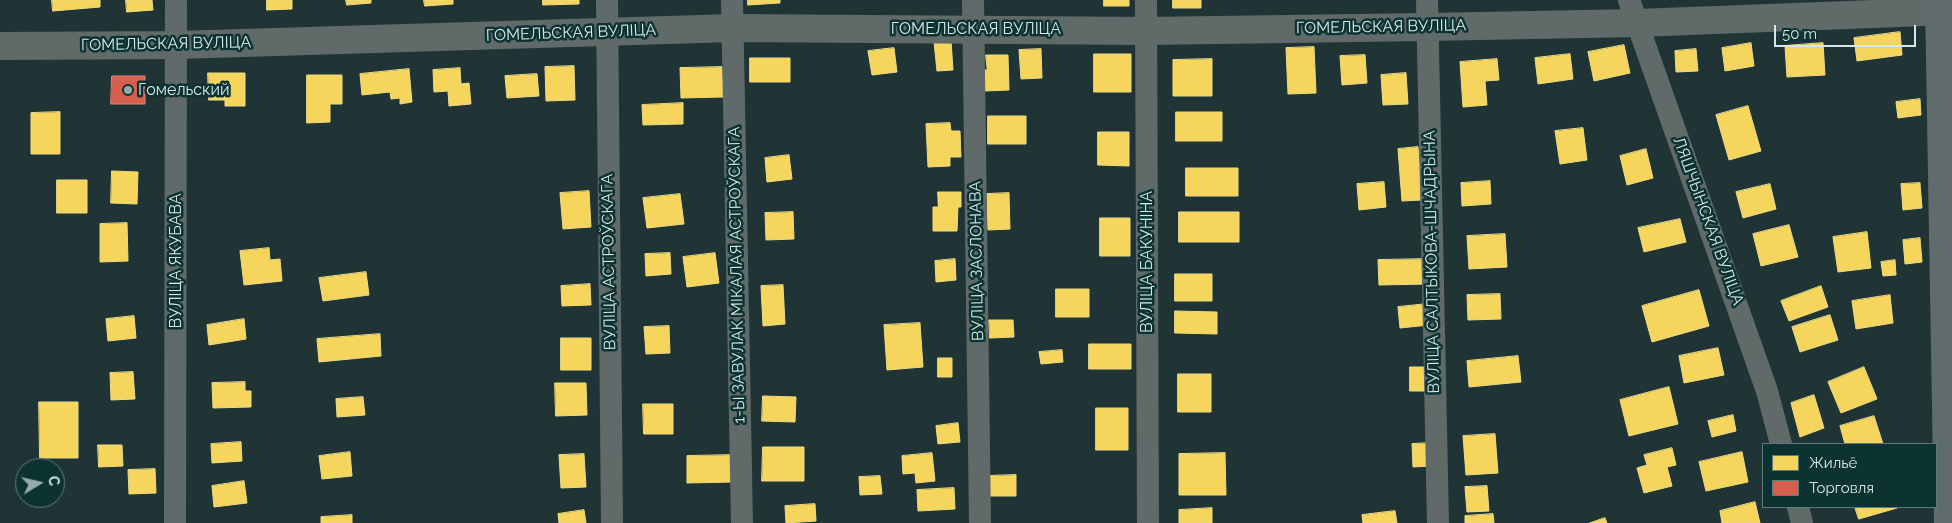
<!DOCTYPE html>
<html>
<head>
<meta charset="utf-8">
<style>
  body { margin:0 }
  #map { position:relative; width:1952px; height:523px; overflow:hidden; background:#213435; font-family:Raleway,sans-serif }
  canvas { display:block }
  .legend { position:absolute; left:1762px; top:443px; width:175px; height:65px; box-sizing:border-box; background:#0d3232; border:1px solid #5d7b7b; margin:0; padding:6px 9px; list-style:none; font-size:15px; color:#d5e8e8 }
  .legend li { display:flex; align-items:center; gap:10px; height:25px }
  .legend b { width:25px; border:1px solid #5d7b7b }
  .north { position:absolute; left:15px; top:458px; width:50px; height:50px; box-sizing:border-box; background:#0d3232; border:1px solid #5d7b7b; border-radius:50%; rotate:81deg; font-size:14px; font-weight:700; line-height:20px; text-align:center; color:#d5e8e8 }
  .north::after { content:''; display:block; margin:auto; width:18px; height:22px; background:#96a9a9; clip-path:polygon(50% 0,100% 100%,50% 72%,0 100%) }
  .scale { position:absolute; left:1774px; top:25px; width:142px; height:22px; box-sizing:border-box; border:2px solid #d5e8e8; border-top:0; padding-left:6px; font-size:15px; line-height:18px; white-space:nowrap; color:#d5e8e8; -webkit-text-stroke:4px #0d3232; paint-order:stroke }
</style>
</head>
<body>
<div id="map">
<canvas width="1952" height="523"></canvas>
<ul class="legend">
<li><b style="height:14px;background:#f6d55c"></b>Жильё</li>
<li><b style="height:14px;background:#d6604d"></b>Торговля</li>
</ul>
<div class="north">С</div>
<div class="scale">50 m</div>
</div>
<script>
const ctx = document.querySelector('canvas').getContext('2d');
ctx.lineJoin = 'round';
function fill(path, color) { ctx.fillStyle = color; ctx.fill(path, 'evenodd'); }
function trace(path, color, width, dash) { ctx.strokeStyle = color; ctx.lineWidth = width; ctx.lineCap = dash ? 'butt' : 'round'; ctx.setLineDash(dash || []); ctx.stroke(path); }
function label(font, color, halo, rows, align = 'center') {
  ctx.font = font + ' Raleway,sans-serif'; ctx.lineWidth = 5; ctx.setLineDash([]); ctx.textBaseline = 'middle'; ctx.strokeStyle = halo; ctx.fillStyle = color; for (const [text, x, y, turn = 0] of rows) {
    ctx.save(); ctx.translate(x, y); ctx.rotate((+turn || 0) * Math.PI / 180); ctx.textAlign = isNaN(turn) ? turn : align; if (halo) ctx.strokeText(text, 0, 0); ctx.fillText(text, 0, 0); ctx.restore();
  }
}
const homes = new Path2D(`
  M52 0H100V7L53 11Z
  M126 0H152L153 10 127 12Z
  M267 0H292V9L267 10Z
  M346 0H371V3L347 5Z
  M424 0H453V4L425 6Z
  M543 0H579V4L543 5Z
  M748 0H780V3L748 5Z
  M1104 0H1129V6H1104Z
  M1173 0H1201V8H1173Z
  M1900 32 1902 55 1857 61 1854 38Z
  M951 40 953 70 937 71 934 42Z
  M1751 43 1754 66 1725 71 1722 48Z
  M1823 43 1825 75 1787 77 1785 46Z
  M1624 45 1630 73 1594 81 1588 52Z
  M1314 47 1316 93 1288 94 1286 48Z
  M894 48 897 72 872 75 868 51Z
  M1041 49 1042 78 1021 79 1019 50Z
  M1696 49 1698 71 1676 72 1675 51Z
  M1094 54H1131V92H1094Z
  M1570 54 1573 79 1538 84 1535 58Z
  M986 55H1008L1009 90 984 91 983 70H987Z
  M1365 55 1367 83 1342 85 1340 56Z
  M750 58H790V82H750Z
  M1212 59V96H1173V60Z
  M1497 59 1499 80 1485 81 1487 105 1463 107 1460 62Z
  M574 66 575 100 546 101 545 67Z
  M722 67 723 97 681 98 680 68Z
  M460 68 461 84 469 83 471 104 449 106 448 91 434 92 433 70Z
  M409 69 412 102 400 104V98L391 99 390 92 362 95 360 74Z
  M208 73H245V106H225V100H209Z
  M1406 73 1408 104 1383 105 1381 75Z
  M537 74 539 96 507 98 505 76Z
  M307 75H342V104H330V122L307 123Z
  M1920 99 1921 115 1898 118 1896 102Z
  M683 103V124L643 125 642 105Z
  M1748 106 1761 151 1729 160 1716 115Z
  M60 112V154H31V113Z
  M1176 112H1222V141H1176Z
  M988 116H1026V144H988Z
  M950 123 951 131H960L961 157H950V166L928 167 926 124Z
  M1583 128 1587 160 1560 164 1555 131Z
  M1098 132H1129V166L1098 165Z
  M1418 147 1422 200 1402 201 1398 149Z
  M1646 149 1653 178 1627 185 1620 156Z
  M789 155 792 179 767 182 765 158Z
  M1186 168H1238V196H1186Z
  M112 171 138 172 137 204 111 203Z
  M57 180H87V213H57Z
  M1490 181 1491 204 1462 206 1461 183Z
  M1384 182 1386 207 1359 210 1357 184Z
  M1920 183 1922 208 1903 210 1901 184Z
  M1770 184 1776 209 1743 218 1736 192Z
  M589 191 591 227 563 229 560 193Z
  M938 192H961V207H958L957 231H933V207H938Z
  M1009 193 1010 229 988 230 987 194Z
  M680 194 684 224 647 228 643 198Z
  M793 212 794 239 766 240 765 213Z
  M1179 212H1239V242H1179Z
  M1100 218H1130V256H1100Z
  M1680 219 1686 242 1644 252 1638 228Z
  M127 223 128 261 100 262V224Z
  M1789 225 1798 257 1761 266 1753 234Z
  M1867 232 1871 268 1838 272 1833 237Z
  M1505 234 1507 267 1469 269 1467 236Z
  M1920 238 1922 262 1905 264 1903 240Z
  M269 248 270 260 280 259 282 281 244 285 240 251Z
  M670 253 671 274 646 276 645 254Z
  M715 253 719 283 687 287 683 257Z
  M955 259 956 280 936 282 935 261Z
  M1427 259 1428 284 1379 285 1378 260Z
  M1895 260 1896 275 1883 276 1881 262Z
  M366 272 369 295 323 301 319 278Z
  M1175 274H1212V301H1175Z
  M590 284 591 305 562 306 561 286Z
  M783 285 785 324 763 326 761 286Z
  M1821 286 1828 307 1789 321 1781 301Z
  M1056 289H1089V317H1056Z
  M1699 290 1709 326 1652 342 1642 306Z
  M1500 294 1501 319 1468 320 1467 295Z
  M1890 295 1893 323 1856 329 1852 301Z
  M1427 304 1429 325 1400 328 1398 307Z
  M1175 311 1217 312V334L1175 333Z
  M1830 315 1838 340 1800 352 1792 327Z
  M134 316 136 338 108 341 106 319Z
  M244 319 246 339 209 345 207 325Z
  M989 320H1013L1014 337 990 338Z
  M920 323 923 367 887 370 884 325Z
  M669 326 670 353 646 354 644 327Z
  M380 334 381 356 319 362 317 339Z
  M561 338H591V370H561Z
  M1089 344H1131V369H1089Z
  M1718 348 1724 375 1684 383 1679 356Z
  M1062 350 1063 362 1041 364 1039 352Z
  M1518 356 1521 382 1469 387 1467 361Z
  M938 358H952V377H938Z
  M1410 367H1432V391H1410Z
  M1864 367 1877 399 1841 413 1828 382Z
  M133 372 135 399 111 400 110 373Z
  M1178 374H1211V412H1178Z
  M245 382V391H251V407L213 408 212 383Z
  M555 383H586L587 415 556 416Z
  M1669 387 1678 424 1629 436 1620 400Z
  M1814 395 1824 428 1800 437 1791 403Z
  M763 396 796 397 795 422 762 421Z
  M363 397 365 415 337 417 336 399Z
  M39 402H78V458H40Z
  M643 404H673V434H644Z
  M1096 408H1128V450H1096Z
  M1733 415 1736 431 1712 437 1708 421Z
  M1874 416 1883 444H1845L1840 426Z
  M958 423 960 442 938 444 936 426Z
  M1495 434 1498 473 1466 475 1463 436Z
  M241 442 242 461 212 463 211 444Z
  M1430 443 1431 466 1413 467 1412 444Z
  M98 445H122L123 466 99 467Z
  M763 447H804V481H762Z
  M1672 448 1676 465 1667 467 1672 486 1644 493 1637 468 1647 465 1644 455Z
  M350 452 352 476 322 479 319 456Z
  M1742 452 1748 482 1706 491 1699 462Z
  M932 453 935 481 916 483 915 473 903 474 902 456Z
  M1225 453 1226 495H1179V454Z
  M584 454 586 487 561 488 559 455Z
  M733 455V482L687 483V456Z
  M155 469 156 493 129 494 128 470Z
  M1016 475V496H986V476Z
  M880 476 882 494 860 495 859 477Z
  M244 481 247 503 214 507 212 486Z
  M1487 486 1489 511 1467 512 1465 487Z
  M954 488 955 509 918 511 917 490Z
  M1755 502 1760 523H1722L1720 511Z
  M815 504 816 521 786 523 785 506Z
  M1855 507H1896L1897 508 1859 519Z
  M1212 508V523H1179V510Z
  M584 510 586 523H559L558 514Z
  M1395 511 1397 523H1363L1362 515Z
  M1493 514 1494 523H1465V516Z
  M352 515V523H321V517Z
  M1605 518 1607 523H1590Z`);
fill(homes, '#f6d55c');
trace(homes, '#ecdb86', 1);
const shops = new Path2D(`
  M112 76H145V104H111Z`);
fill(shops, '#d6604d');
trace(shops, '#d6897c', 1);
trace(new Path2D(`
  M607 0 612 523
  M732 0 742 523
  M973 0 980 523
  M1146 0 1148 523
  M1427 0 1438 523
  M1629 0 1767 391 1781 444
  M1798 507 1802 523
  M175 523 176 0`), '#606b69', 22);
trace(new Path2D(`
  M0 46 177 45 733 28 1146 31 1427 27 1637 23 1952 11`), '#606b69', 28);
trace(new Path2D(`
  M1939 0 1948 523`), '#606c6b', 28);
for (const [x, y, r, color] of [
  [128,90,5,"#96a9a9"]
]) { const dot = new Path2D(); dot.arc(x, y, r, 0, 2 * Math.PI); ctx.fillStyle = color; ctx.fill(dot); trace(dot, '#0d3232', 2); }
label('16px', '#d5e8e8', '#0d3232', [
  ["ГОМЕЛЬСКАЯ ВУЛІЦА",1381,27,-1],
  ["ГОМЕЛЬСКАЯ ВУЛІЦА",976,29],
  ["ГОМЕЛЬСКАЯ ВУЛІЦА",571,33,-2],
  ["ГОМЕЛЬСКАЯ ВУЛІЦА",166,44,-1],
  ["ЛЯШЧЫНСКАЯ ВУЛІЦА",1708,221,70],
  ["ВУЛІЦА ЯКУБАВА",176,261,-90],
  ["ВУЛІЦА ЗАСЛОНАВА",977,261,-91],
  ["ВУЛІЦА АСТРОЎСКАГА",609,262,-91],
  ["ВУЛІЦА БАКУНІНА",1147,262,-90],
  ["ВУЛІЦА САЛТЫКОВА-ШЧАДРЫНА",1432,262,-91],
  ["1-Ы ЗАВУЛАК МІКАЛАЯ АСТРОЎСКАГА",737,275,-91]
]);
label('16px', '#d5e8e8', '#0d3232', [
  ["Гомельский",138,90]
], 'left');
</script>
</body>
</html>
